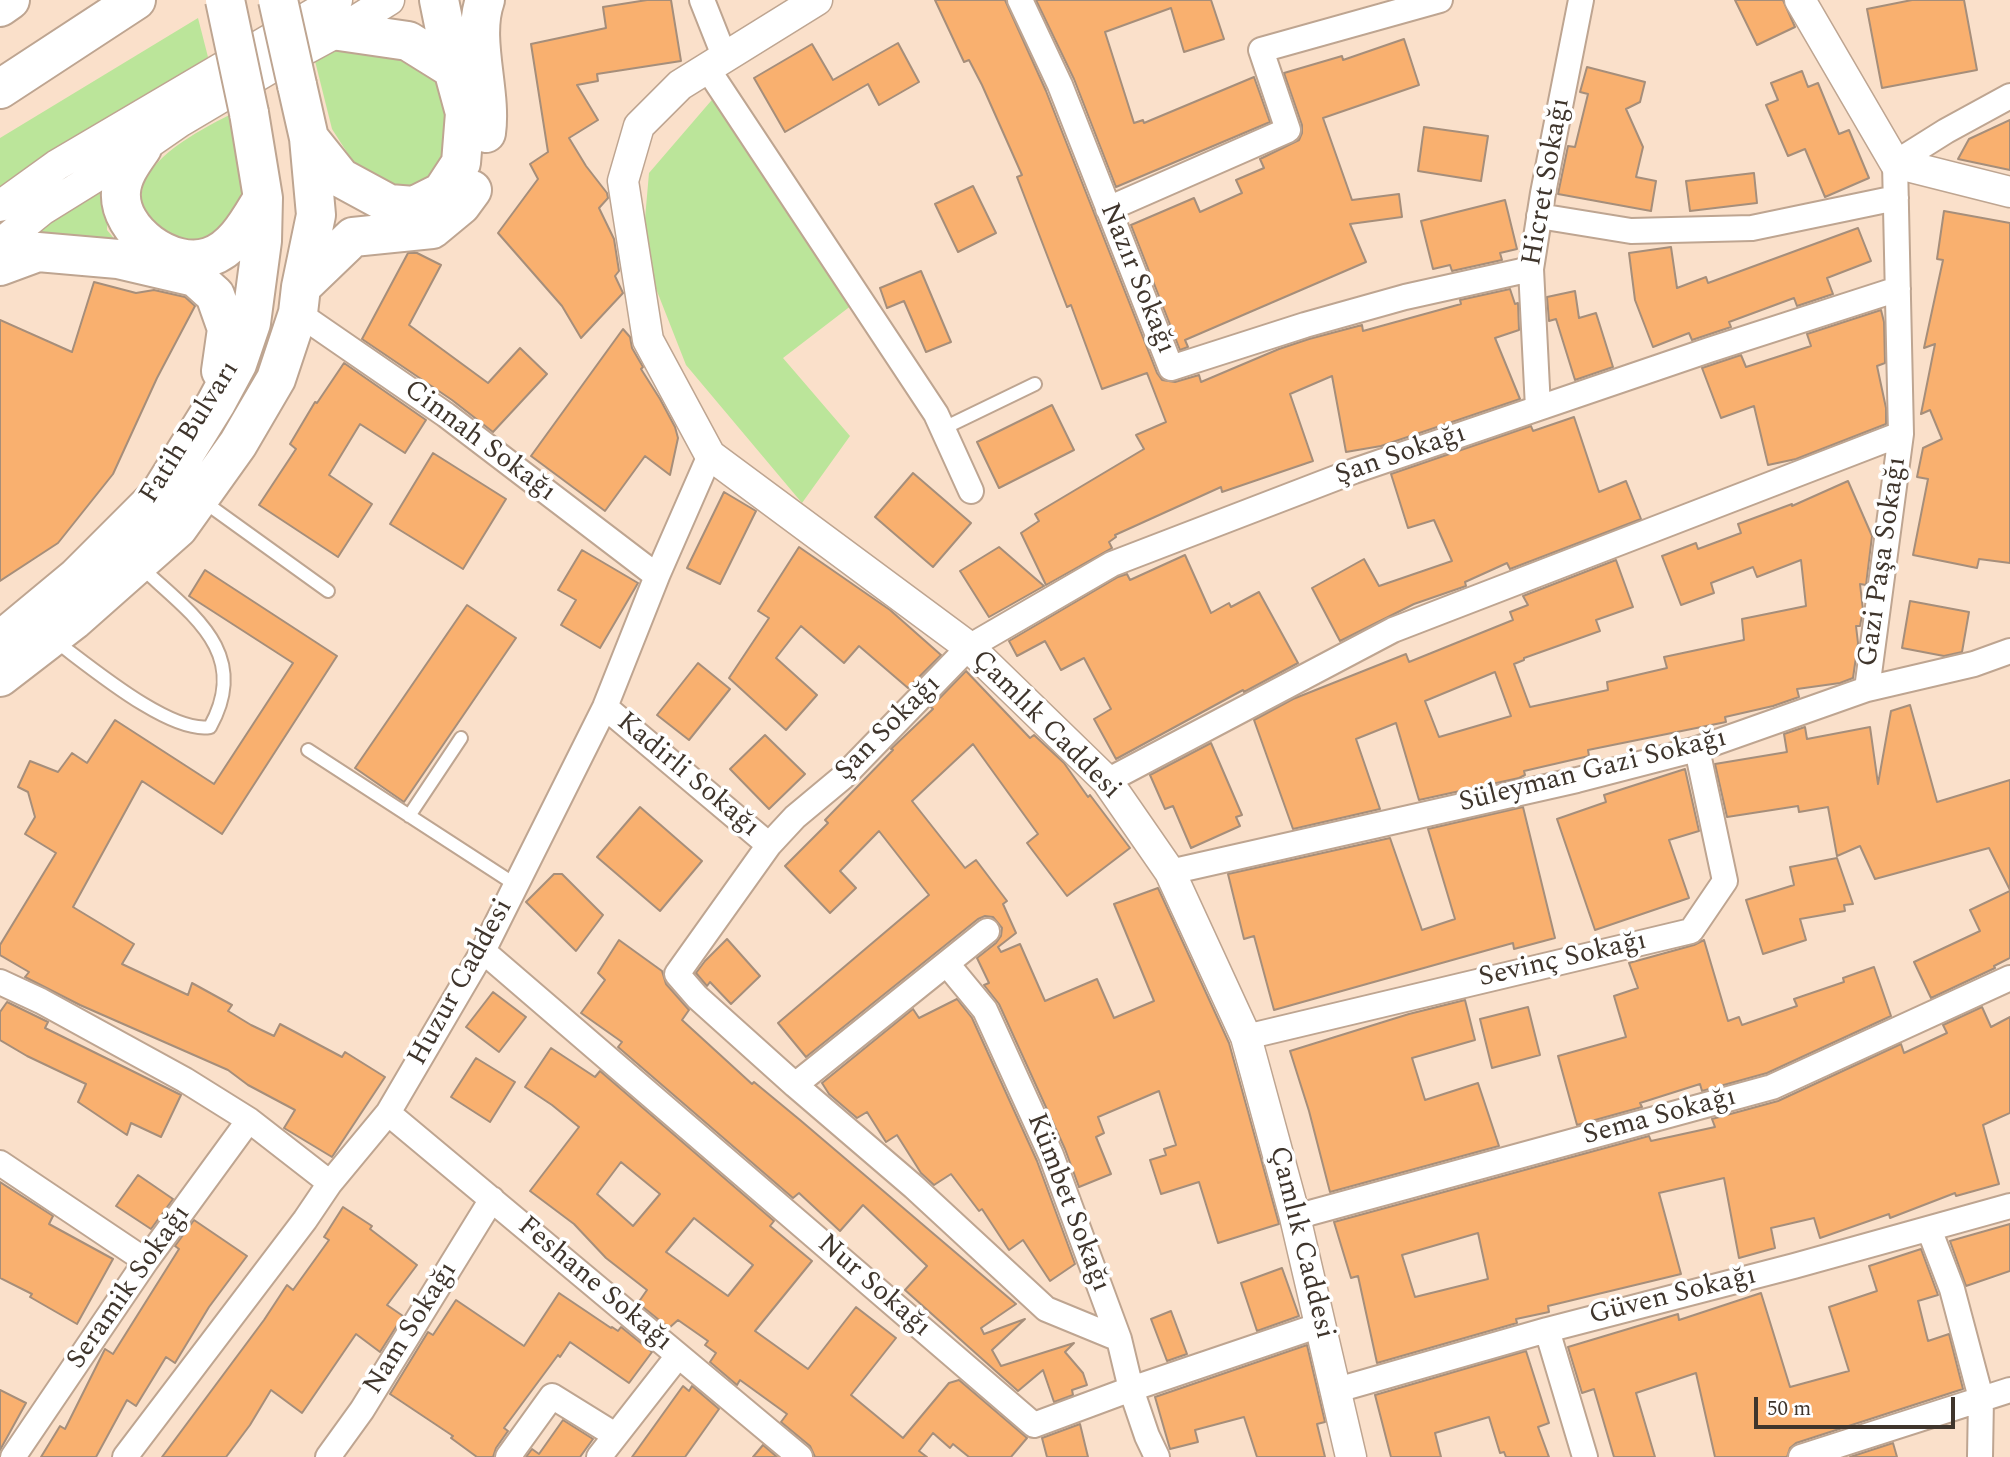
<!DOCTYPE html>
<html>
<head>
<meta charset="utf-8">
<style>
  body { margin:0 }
  #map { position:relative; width:2010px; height:1457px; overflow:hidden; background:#fae0ca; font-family:Spectral,serif }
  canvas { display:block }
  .scale { position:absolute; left:1754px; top:1397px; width:201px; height:32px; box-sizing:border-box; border:4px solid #3f352c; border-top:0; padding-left:9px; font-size:21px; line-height:24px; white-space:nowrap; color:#3f352c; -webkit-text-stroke:5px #fff; paint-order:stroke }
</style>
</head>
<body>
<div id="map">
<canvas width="2010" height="1457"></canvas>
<div class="scale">50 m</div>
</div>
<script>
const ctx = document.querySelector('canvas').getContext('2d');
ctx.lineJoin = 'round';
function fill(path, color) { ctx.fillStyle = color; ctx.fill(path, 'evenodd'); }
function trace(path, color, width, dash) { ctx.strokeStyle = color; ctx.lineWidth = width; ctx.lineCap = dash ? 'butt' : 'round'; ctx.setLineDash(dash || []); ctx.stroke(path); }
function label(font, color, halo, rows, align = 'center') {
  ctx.font = font + ' Spectral,serif'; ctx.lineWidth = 7; ctx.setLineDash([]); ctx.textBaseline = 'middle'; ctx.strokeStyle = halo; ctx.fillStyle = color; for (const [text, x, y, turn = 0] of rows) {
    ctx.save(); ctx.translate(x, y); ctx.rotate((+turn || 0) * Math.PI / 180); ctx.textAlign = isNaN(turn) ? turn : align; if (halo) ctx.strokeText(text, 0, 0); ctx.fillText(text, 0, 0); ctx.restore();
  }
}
fill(new Path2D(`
  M198 18 208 57 0 195V138Z
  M354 44C384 50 431 59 444 91 449 104 450 136 451 151L435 176 405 194 366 182 332 129 314 57Z
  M723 87 852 305 783 358 850 436 802 503 686 365 642 253 649 173Z
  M235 112 252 180 243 220 191 253 142 213C142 204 141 194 143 186 153 153 206 127 235 112Z
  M109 186 107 230 121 247 27 242 78 201Z`), '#bbe59a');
const building = new Path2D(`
  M647 0H671L681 61 597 74 598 81 577 85 598 120 569 138 586 166 607 193 608 198 599 208 614 239 619 271 615 276 623 293 581 338 562 306 498 233 538 179 530 164 548 152 531 44 606 28 603 7Z
  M935 0H1005L1046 91 1157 373 1162 380 1175 382 1199 375 1201 382 1279 349 1309 339 1362 325 1363 331 1461 304 1460 300 1510 289 1515 304 1518 303 1519 330 1495 338 1520 399 1381 446 1346 452 1332 376 1290 394 1313 461 1222 492 1221 487 1115 535 1116 537 1109 542 1112 548 1046 585 1021 533 1039 521 1035 514 1144 449 1136 435 1166 422 1147 373 1102 389 1071 305 1067 307 1017 177 1022 175 982 85 969 60 964 62Z
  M1036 0H1211L1224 39 1184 52 1171 8 1105 32 1134 123 1143 120 1144 123 1254 77 1270 122 1116 187 1074 79Z
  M1735 0H1783L1795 27 1757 45Z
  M1912 0H1964L1977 70 1882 88 1867 9Z
  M1404 39 1419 85 1323 118 1352 200 1399 194 1402 217 1350 224 1366 262 1185 340 1188 347 1180 350 1131 225 1194 198 1200 212 1242 193 1236 180 1264 168 1260 159 1299 140 1302 133V125L1284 73 1342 56 1343 60Z
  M898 43 919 82 879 105 868 84 785 132 754 78 812 44 833 80Z
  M1587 67 1645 82 1640 102 1626 109 1643 147 1636 177 1656 181 1651 211 1558 194 1568 146 1575 147 1588 94 1580 92Z
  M1802 71 1808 87 1818 83 1839 134 1849 130 1869 178 1825 197 1805 149 1788 156 1766 105 1778 100 1771 83Z
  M2010 120V170L1958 159 1969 139Z
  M1424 127 1488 136 1481 181 1418 171Z
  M1754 173 1757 203 1690 211 1686 181Z
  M973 186 996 233 958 252 935 204Z
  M1505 200 1517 249 1500 253 1502 260 1452 271 1450 265 1433 269 1421 221Z
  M1944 211 2010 223V563L1979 559 1977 568 1913 555 1928 479 1917 477 1923 448 1942 439 1930 410 1921 414 1935 344 1924 348 1943 260 1937 259Z
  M1858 228 1871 261 1827 278 1833 294 1797 306 1794 298 1729 322 1731 327 1692 340 1689 333 1653 347 1635 300 1629 253 1671 247 1677 288 1706 277 1708 283Z
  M408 253H417L441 265 409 325 488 383 520 348 547 374 493 432 452 400 362 339Z
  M921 271 951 342 926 352 904 301 887 308 880 288Z
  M94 282 136 293 154 290 185 297 195 306 157 378 113 474 58 543 0 581V320L72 352Z
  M1575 291 1579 318 1596 313 1613 367 1575 380 1556 319 1549 321 1547 297Z
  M1881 310 1884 322 1885 363 1877 366 1886 408V424L1796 459 1768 465 1754 406 1721 418 1702 368 1741 355 1746 367 1811 346 1807 334Z
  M623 329 630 337 632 348 643 367 641 369 660 399 675 427 678 438 670 475 645 456 605 511 531 456Z
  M344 363 426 420 405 453 360 424 329 475 372 504 338 557 259 505 296 449 290 444 315 402 317 403Z
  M1052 405 1074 450 999 488 977 442Z
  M1574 417 1599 492 1626 481 1641 519 1510 569 1507 563 1465 582 1466 586 1414 604 1340 641 1312 588 1364 559 1379 586 1452 561 1434 520 1408 528 1391 474 1531 426 1533 431Z
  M433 453 506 499 463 569 390 524Z
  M913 473 971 523 933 567 875 517Z
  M1848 481 1872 536 1866 585 1860 584 1863 610 1860 626H1856L1858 643 1853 678 1840 683 1797 689 1799 697 1773 706 1725 717 1726 722 1588 750 1589 756 1524 771 1525 775 1519 778 1419 800 1396 723 1356 739 1380 809 1293 829 1254 720 1293 699 1406 654 1409 662 1513 620 1510 612 1528 605 1523 596 1616 560 1633 607 1596 620 1600 631 1524 658V660L1514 664 1530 707 1608 690 1607 682 1667 668 1664 657 1744 640 1742 619 1806 606 1801 560 1757 577 1753 567 1711 583 1714 593 1681 605 1662 556 1696 543 1698 549 1741 533 1738 524 1792 504V506ZM1495 672 1511 716 1439 737 1425 701Z
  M724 492 756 511 720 584 687 568Z
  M799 547 890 610 941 655 908 688 859 646 844 663 801 626 776 658 817 695 786 730 729 678 769 618 758 611Z
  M999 547 1044 586 989 617 960 571Z
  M582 550 638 583 600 648 561 625 576 600 558 590Z
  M1185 555 1211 613 1229 603 1231 607 1259 592 1298 663 1244 692 1243 690 1116 759 1094 719 1111 709 1084 658 1061 670 1045 641 1017 656 1009 641 1118 577 1127 574 1130 580Z
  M205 570 337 656 222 834 142 781 73 907 134 944 122 964 188 995 192 983 232 1005 228 1011 251 1025 274 1036 280 1024 342 1057 345 1052 385 1077 332 1157 284 1128 295 1110 248 1085 228 1070 80 1005 25 977 29 972 0 955V945L56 853 25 834 35 817 28 792 18 787 30 761 58 772 72 753 87 763 115 720 214 784 293 663 189 596Z
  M1910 601 1969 612 1962 652 1944 656 1902 648Z
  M467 605 516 638 404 802 355 768Z
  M698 663 730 689 689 740 657 715Z
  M966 671 1030 738 1034 735 1064 763 1088 797 1090 795 1130 848 1067 896 1027 843 1038 834 973 744 912 801 965 868 976 860 1007 901 1003 904 1016 933 998 947 1001 952 1020 944 1045 1001 1097 979 1114 1018 1154 1001 1114 904 1158 888 1229 1043 1279 1224 1218 1243 1199 1182 1161 1194 1150 1160 1166 1155 1164 1149 1176 1145 1159 1091 1098 1117 1104 1133 1096 1137 1111 1174 1079 1187 1065 1149 999 1004 984 985 989 983 977 958 996 943 1001 936 1002 928 993 917 985 916 978 919 806 1057 778 1023 929 895 879 831 840 871 856 888 830 913 785 866 828 823 825 820 893 750 891 749 933 709 931 707Z
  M1910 705 1937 802 2010 780V890L1989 848 1875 879 1860 846 1837 856 1828 807 1799 812 1798 806 1727 817 1715 764 1787 752 1784 734 1805 727 1807 739 1870 727 1878 784 1891 711Z
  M765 735 805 774 769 809 730 769Z
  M1211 743 1242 815 1236 817 1240 826 1191 848 1173 806 1165 809 1150 775Z
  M1685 769 1699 831 1669 840 1689 898 1595 930 1557 819 1606 802 1604 795Z
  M640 807 702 861 660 911 597 857Z
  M1523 807 1555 938 1514 949 1513 943 1274 1010 1254 936 1244 939 1228 874 1390 838 1422 930 1455 919 1428 829Z
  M1837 858 1853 904 1844 905 1845 911 1800 919 1806 940 1763 954 1746 900 1794 885 1790 867Z
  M554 874H562L603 915 576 951 526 902Z
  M2010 891V958L1994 966 1995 968 1931 998 1914 962 1980 931 1970 910Z
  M727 939 760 976 731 1004 710 982 707 986 696 973 705 961Z
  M619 940 662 971 666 984 689 1010 682 1020 752 1084 754 1082 800 1120 1016 1304 981 1328 984 1334 1025 1319 992 1350 1001 1366 1074 1343 1065 1352 1083 1373 1087 1385 1072 1390 1073 1395 1054 1402 1043 1370 1018 1391 905 1290 927 1266 863 1205 840 1231 799 1193 793 1198 618 1047 622 1042 581 1013 605 980 598 973Z
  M1704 940 1728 1021 1739 1017 1742 1025 1797 1006 1794 999 1844 982 1843 978 1874 967 1891 1016 1767 1073 1702 1091 1700 1084 1640 1103 1642 1107 1577 1125 1558 1056 1626 1037 1614 996 1638 988 1629 963 1694 945Z
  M493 992 526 1017 499 1052 466 1027Z
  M957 999 972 1018 1037 1161 1075 1264 1050 1281 1023 1240 1009 1250 982 1209 979 1211 951 1174 934 1185 921 1173 897 1135 886 1142 867 1112 857 1118 829 1094 822 1083 913 1009 919 1018Z
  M1465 1000 1475 1040 1412 1058 1425 1100 1478 1083 1499 1146 1330 1192 1309 1111 1290 1051 1409 1014Z
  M7 1002 48 1022 45 1028 181 1095 161 1137 131 1123 127 1135 78 1102 86 1084 27 1056 0 1040V1012Z
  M1528 1007 1540 1055 1492 1068 1480 1019Z
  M1982 1007 1991 1027 2010 1017V1113L1983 1125 1999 1184 1956 1196 1955 1193 1890 1218 1889 1214 1820 1238 1814 1218 1771 1228 1775 1248 1739 1258 1724 1178 1659 1193 1681 1274 1548 1306 1549 1312 1516 1319 1517 1323 1377 1363 1358 1276 1351 1278 1334 1222 1649 1136 1651 1141 1715 1127 1712 1119 1778 1101 1901 1044 1904 1053 1947 1033 1943 1025ZM1478 1233 1488 1279 1415 1297 1402 1255Z
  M551 1048 595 1077 600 1071 774 1221 770 1226 812 1261 755 1331 808 1369 856 1307 896 1338 851 1395 903 1438 949 1383 959 1380 1027 1438 1011 1457H969L953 1444 950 1448 933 1433 919 1451 927 1457H815L810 1446 781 1422 787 1414 740 1380 737 1385 710 1362 716 1353 705 1345 708 1341 678 1320 669 1328 638 1303 647 1290 606 1258 574 1224 530 1191 579 1127 552 1105 525 1087ZM621 1162 660 1194 633 1226 597 1194ZM694 1218 753 1265 728 1296 666 1252Z
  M476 1058 515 1082 490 1122 451 1097Z
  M138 1175 173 1199 151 1229 116 1206Z
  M0 1182 53 1216 49 1224 113 1259 77 1324 30 1297 32 1294 0 1278Z
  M343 1207 372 1226 370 1229 417 1265 387 1305 403 1316 380 1352 356 1334 302 1413 271 1390 250 1425 226 1457H162L264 1320 287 1285 293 1290 329 1240 324 1237Z
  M194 1220 247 1256 209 1307 175 1363 166 1357 136 1406 127 1400 96 1457H41L60 1426 65 1429 105 1349 113 1354 179 1249 175 1246Z
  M2010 1224V1271L1966 1286 1950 1241Z
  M1921 1249 1938 1295 1918 1301 1928 1341 1949 1334 1963 1389 1796 1443 1790 1448 1787 1457H1715L1696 1373 1636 1393 1655 1457H1614L1594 1389 1582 1393 1568 1347 1678 1314 1679 1320 1761 1293 1790 1387 1849 1371 1829 1307 1877 1291 1869 1266Z
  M1282 1268 1299 1316 1257 1331 1241 1283Z
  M559 1293 611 1328 612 1327 618 1331 621 1327 652 1352 629 1383 570 1342 560 1357 558 1355 504 1428 508 1431 496 1448 493 1457H477L451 1438 453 1436 390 1394 428 1332 433 1335 456 1300 524 1346Z
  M1171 1311 1187 1354 1167 1361 1151 1319Z
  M1307 1345 1325 1422 1317 1424 1325 1457H1257L1244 1417 1195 1430 1198 1442 1170 1449 1155 1397Z
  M1526 1351 1549 1423 1538 1427 1549 1457H1506L1504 1452 1500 1453 1489 1417 1435 1433 1441 1457H1391L1375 1395Z
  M683 1386 689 1391 692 1386 719 1409 685 1457H632Z
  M0 1390 26 1403 0 1450Z
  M563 1420 593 1439 580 1457H526L532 1449 539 1454Z
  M1080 1424 1088 1457H1047L1042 1438Z
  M1893 1443 1897 1457H1850Z
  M763 1445 777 1457H753Z`);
fill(building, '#f9b06f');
trace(building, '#a68e7a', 2);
const service = new Path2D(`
  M942 429 1035 384
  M203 501 328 591
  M54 640C87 664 169 734 210 727 252 652 190 613 141 567
  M308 750 516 885
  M409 816 461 738`);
const minor = new Path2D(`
  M702 0 725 58
  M1020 0 1060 85 1171 368 1305 325 1405 297 1531 269
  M707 68 936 414 971 491
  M1108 209 1288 130 1261 50 1440 0
  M1539 216 1631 231 1752 228 1896 198
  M298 313 446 415 657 576
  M1538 408 1531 269 1543 193 1581 0
  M1867 689 1901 434
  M605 707 769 845
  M1107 781 1393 630 1901 434 1895 163 1946 131 2010 96
  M1170 872 1577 780 1697 749 1867 689 1974 664 2010 651
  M483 951 1034 1425 1131 1389 1320 1325
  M947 964 985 1010 1051 1155 1119 1339 1131 1389 1147 1436 1157 1457
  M0 982 41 1001 185 1080 249 1120 330 1183
  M1246 1037 1691 931 1725 881 1697 749
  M795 1085 987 931
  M388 1113 800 1457
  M0 1163 146 1261
  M1295 1217 1772 1087 2010 978
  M1929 1229 1952 1289 1981 1398 1980 1457
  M1547 1330 1585 1457
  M1119 1339 1046 1309 914 1187 795 1085 697 997 677 974 769 845 795 817 843 777 969 647 1112 564 1354 471 1709 350 1898 289
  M1337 1390 1547 1330 1794 1266 2010 1206
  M13 1457 146 1261 249 1120
  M125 1457 305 1220 330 1183 388 1113 483 951 605 707 657 576 710 455
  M328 1457 362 1410 492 1199
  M508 1457 552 1396 615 1435
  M599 1457 678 1356
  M1801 1457 2010 1390`);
const tertiary = new Path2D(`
  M817 0 680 85 639 126 623 181 648 340 710 455 969 647 1107 781 1170 872 1246 1037 1295 1217 1351 1457
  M1800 0 1895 163 2010 192
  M0 206 57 165 337 0
  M0 244 42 210 142 148 181 121 267 70 339 31 389 0`);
const primary = new Path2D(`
  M439 0 453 69
  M485 0C471 39 492 92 486 133
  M309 138 341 178 389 204 414 206 442 192 461 163 465 113 453 69 408 41 339 31
  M142 148C133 161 122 175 121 192 118 231 172 270 209 257 235 249 250 219 263 198
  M0 266 38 252 118 259 195 277 215 295 227 329 221 371
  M301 287 353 237 432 229 461 205 472 190
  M0 641 76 578 159 495 216 403 237 364 251 323 262 241 263 198 249 113
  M0 677 74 620 178 528 238 444 276 379 298 313 301 287 316 215 309 138 297 85`);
const motorway = new Path2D(`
  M0 7 10 0
  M0 89 136 0`);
trace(service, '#bea591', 16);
trace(minor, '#bea591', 28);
trace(tertiary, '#bea591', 33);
trace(primary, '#bea591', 42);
trace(motorway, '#bea591', 42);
trace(service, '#fff', 12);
trace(minor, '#fff', 24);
trace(tertiary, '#fff', 30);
trace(primary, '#fff', 38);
trace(motorway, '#fff', 38);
const primaryBridge = new Path2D(`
  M225 0 249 113
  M278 0 297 85`);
trace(primaryBridge, '#bea591', 42, []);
trace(primaryBridge, '#fff', 38);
label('28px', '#3f352c', '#fff', [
  ["Hicret Sokağı",1548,182,-80],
  ["Nazır Sokağı",1136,279,68],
  ["Fatih Bulvarı",191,433,-58],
  ["Cinnah Sokağı",479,442,37],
  ["Şan Sokağı",1401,456,-19],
  ["Gazi Paşa Sokağı",1884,562,-82],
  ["Çamlık Caddesi",1045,726,45],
  ["Şan Sokağı",889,729,-45],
  ["Süleyman Gazi Sokağı",1593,772,-14],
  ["Kadirli Sokağı",687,776,40],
  ["Sevinç Sokağı",1563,961,-13],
  ["Huzur Caddesi",462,983,-61],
  ["Sema Sokağı",1660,1118,-15],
  ["Kümbet Sokağı",1067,1203,69],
  ["Çamlık Caddesi",1300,1243,76],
  ["Feshane Sokağı",594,1285,40],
  ["Nur Sokağı",873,1287,41],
  ["Seramik Sokağı",130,1288,-55],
  ["Güven Sokağı",1673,1297,-14],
  ["Nam Sokağı",412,1329,-58]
]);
</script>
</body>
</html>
